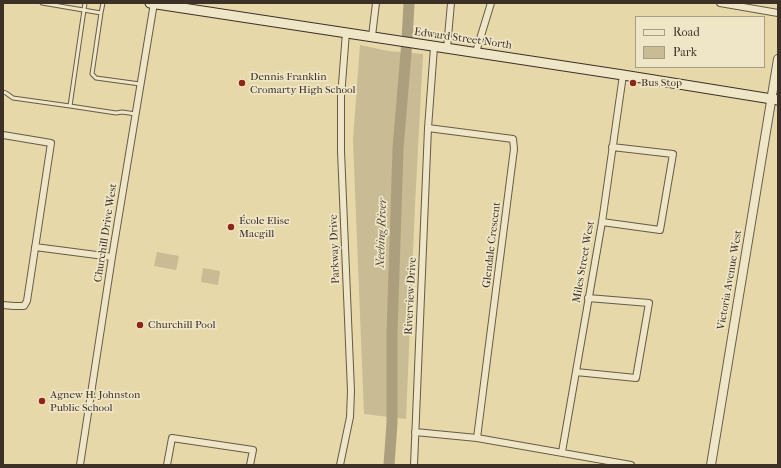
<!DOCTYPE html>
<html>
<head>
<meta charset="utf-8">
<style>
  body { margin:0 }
  #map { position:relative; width:781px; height:468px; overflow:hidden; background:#e6d8a9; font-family:"IM FELL French Canon",serif }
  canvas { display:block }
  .frame { position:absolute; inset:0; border:4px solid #3c3027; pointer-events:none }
  .legend { position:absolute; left:635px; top:16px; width:130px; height:52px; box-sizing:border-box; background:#efe6c7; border:1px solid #a79d87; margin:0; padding:5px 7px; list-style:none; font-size:12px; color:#3c3027 }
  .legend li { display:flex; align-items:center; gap:8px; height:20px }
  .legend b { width:20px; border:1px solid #a79d87 }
</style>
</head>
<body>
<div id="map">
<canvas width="781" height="468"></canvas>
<div class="frame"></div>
<ul class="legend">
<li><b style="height:5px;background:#efe6c7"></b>Road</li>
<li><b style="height:11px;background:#c9bb93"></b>Park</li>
</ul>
</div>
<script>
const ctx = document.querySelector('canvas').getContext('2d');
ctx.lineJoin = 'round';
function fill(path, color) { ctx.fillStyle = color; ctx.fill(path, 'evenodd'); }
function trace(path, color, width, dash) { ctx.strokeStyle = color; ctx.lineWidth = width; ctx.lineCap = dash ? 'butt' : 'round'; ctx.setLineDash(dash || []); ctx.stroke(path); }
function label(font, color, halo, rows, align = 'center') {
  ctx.font = font + ' "IM FELL French Canon",serif'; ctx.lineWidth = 3.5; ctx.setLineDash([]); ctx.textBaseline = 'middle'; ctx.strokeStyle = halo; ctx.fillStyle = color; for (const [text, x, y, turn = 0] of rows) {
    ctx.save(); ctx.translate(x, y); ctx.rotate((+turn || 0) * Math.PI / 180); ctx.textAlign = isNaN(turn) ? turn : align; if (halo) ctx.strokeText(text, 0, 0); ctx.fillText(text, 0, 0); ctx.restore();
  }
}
fill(new Path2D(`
  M360 45 388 51 423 54 415 205 406 419 364 414 353 140Z
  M157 252 179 256 176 270 154 266Z
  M203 268 220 271 218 285 201 282Z`), '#c9bb93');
trace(new Path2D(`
  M389 465 392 423V333L398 149 407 41 409 3`), '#ac9f7d', 11);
const service = new Path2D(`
  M42 3 101 13 103 3
  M101 13 92 74 96 78 140 84
  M3 92 6 93 13 98 70 106 85 3
  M70 106 116 113 122 112 136 114`);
const minor = new Path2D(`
  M720 3 778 13
  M372 36 376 3
  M447 48 451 3
  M476 52 491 3
  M428 128 513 139 514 149 477 438
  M3 135 51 143 27 301 24 306H14L3 305
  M602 222 660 230 673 154 612 147
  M35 247 112 257
  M576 372 636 378 649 303 588 298
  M415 432 477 438 631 465
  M562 452 602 222 623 75
  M80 465 112 257 154 3
  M167 465 172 438 253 450 250 465
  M340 465 350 417 351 391 341 151V97L346 32
  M414 465 428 128 434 47`);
const tertiary = new Path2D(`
  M711 465 778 59`);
const secondary = new Path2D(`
  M150 3 623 75 778 100`);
trace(service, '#665a48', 5);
trace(minor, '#665a48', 8);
trace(tertiary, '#665a48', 10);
trace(secondary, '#3c3027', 11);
trace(service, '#efe6c7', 3);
trace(minor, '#efe6c7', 6);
trace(tertiary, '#efe6c7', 8);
trace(secondary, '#efe6c7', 9);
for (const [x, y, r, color] of [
  [242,83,4,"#8f2418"],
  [633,83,4,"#8f2418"],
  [231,227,4,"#8f2418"],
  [140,325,4,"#8f2418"],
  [42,401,4,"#8f2418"]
]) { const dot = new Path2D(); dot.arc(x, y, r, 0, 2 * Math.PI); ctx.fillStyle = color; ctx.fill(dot); trace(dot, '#efe6c7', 1.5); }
label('11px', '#3c3027', '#efe6c7', [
  ["Edward Street North",463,39,8],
  ["Churchill Drive West",106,233,-81],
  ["Glendale Crescent",492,245,-83],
  ["Parkway Drive",335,249,-92],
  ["Miles Street West",584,262,-80],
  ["Victoria Avenue West",730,280,-80],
  ["Riverview Drive",411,296,-87]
]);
label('11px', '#3c3027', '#efe6c7', [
  ["Dennis Franklin",250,77],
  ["Cromarty High School",250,90],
  ["Bus Stop",641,83],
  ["École Elise",239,221],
  ["Macgill",239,234],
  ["Churchill Pool",148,325],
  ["Agnew H. Johnston",50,395],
  ["Public School",50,408]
], 'left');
label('italic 12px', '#584c3c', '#efe6c7', [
  ["Neebing River",382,233,-88]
]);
</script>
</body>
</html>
